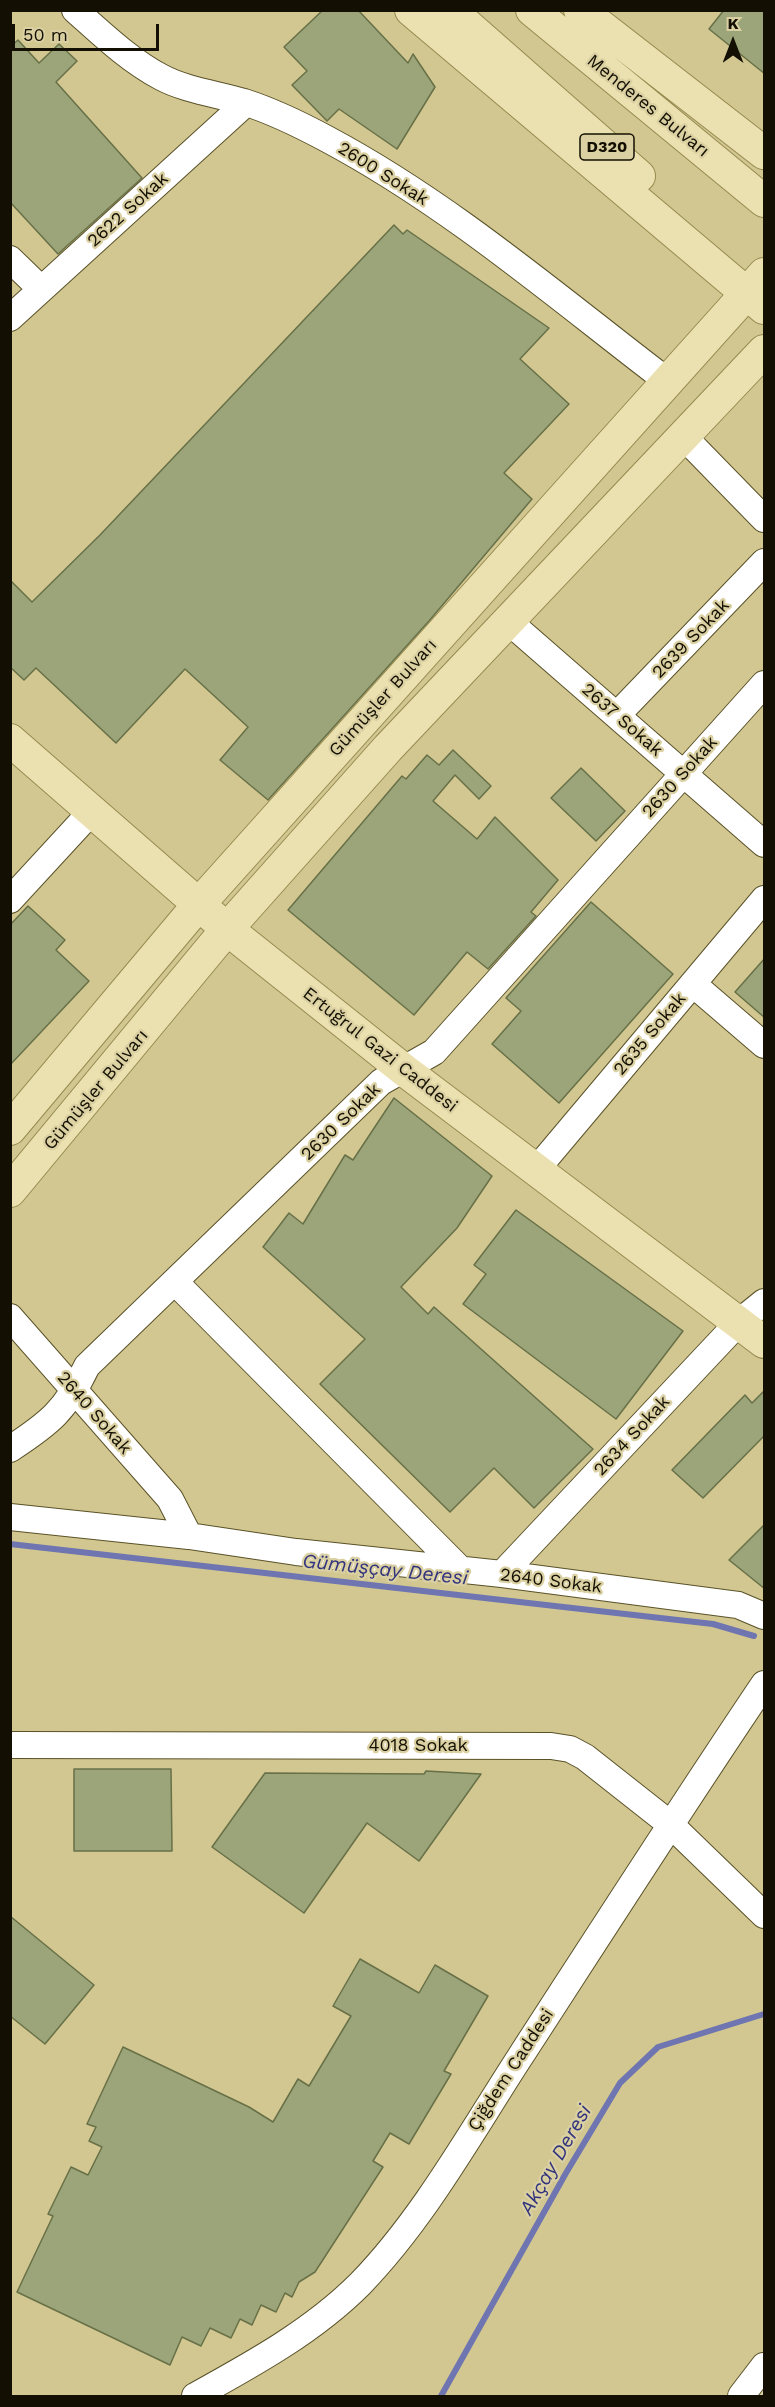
<!DOCTYPE html>
<html>
<head>
<meta charset="utf-8">
<style>
  body { margin:0 }
  #map { position:relative; width:775px; height:2407px; overflow:hidden; background:#dad0a2; font-family:"Work Sans",sans-serif }
  canvas { display:block }
  .frame { position:absolute; inset:0; border:12px solid #130f02; pointer-events:none }
  .north { position:absolute; left:703px; top:12px; width:60px; height:60px; -webkit-text-stroke:4px #dad0a2; paint-order:stroke; rotate:0deg; font-size:16px; font-weight:700; line-height:24px; text-align:center; color:#130f02 }
  .north::after { content:''; display:block; margin:auto; width:21px; height:27px; background:#130f02; clip-path:polygon(50% 0,100% 100%,50% 72%,0 100%) }
  .scale { position:absolute; left:12px; top:24px; width:147px; height:27px; box-sizing:border-box; border:3px solid #130f02; border-top:0; padding-left:8px; font-size:18px; line-height:21px; white-space:nowrap; color:#130f02; -webkit-text-stroke:4px #dad0a2; paint-order:stroke }
</style>
</head>
<body>
<div id="map">
<canvas width="775" height="2407"></canvas>
<div class="frame"></div>
<div class="north">K</div>
<div class="scale">50 m</div>
</div>
<script>
const ctx = document.querySelector('canvas').getContext('2d');
ctx.lineJoin = 'round';
function fill(path, color) { ctx.fillStyle = color; ctx.fill(path, 'evenodd'); }
function trace(path, color, width, dash) { ctx.strokeStyle = color; ctx.lineWidth = width; ctx.lineCap = dash ? 'butt' : 'round'; ctx.setLineDash(dash || []); ctx.stroke(path); }
function label(font, color, halo, rows, align = 'center') {
  ctx.font = font + ' "Work Sans",sans-serif'; ctx.lineWidth = 4.5; ctx.setLineDash([]); ctx.textBaseline = 'middle'; ctx.strokeStyle = halo; ctx.fillStyle = color; for (const [text, x, y, turn = 0] of rows) {
    ctx.save(); ctx.translate(x, y); ctx.rotate((+turn || 0) * Math.PI / 180); ctx.textAlign = isNaN(turn) ? turn : align; if (halo) ctx.strokeText(text, 0, 0); ctx.fillText(text, 0, 0); ctx.restore();
  }
}
fill(new Path2D(`
  M11 11H764V2366L741 2396H11Z`), '#d2c791');
trace(new Path2D(`
  M10 1544 713 1624 754 1636
  M441 2396 566 2173 620 2083 658 2047 764 2014`), '#6e75b0', 6);
const building = new Path2D(`
  M323 10H358L408 63 413 54 435 87 397 149 339 109 327 121 292 85 307 71 284 47Z
  M724 10H765V74L709 29Z
  M18 40 39 63 59 44 77 61 56 82 142 178 58 254 10 202V47Z
  M394 225 403 234 407 230 549 328 520 359 569 404 504 473 532 499 429 621 268 800 220 760 248 727 185 669 116 743 36 668 24 680 10 667V580L32 602 100 535Z
  M453 750 491 786 479 799 455 775 433 801 477 839 495 817 558 880 531 912 536 916 488 969 467 952 414 1015 288 910 402 776 406 779 427 755 439 765Z
  M581 768 625 811 596 841 551 798Z
  M591 902 673 974 559 1103 492 1044 521 1011 506 998Z
  M28 906 65 940 56 950 89 981 10 1065V925Z
  M765 958V1018L735 992Z
  M394 1098 492 1176 457 1228 401 1287 428 1314 434 1307 593 1449 534 1508 494 1468 450 1512 320 1384 365 1339 263 1247 289 1213 303 1224 345 1155 353 1160Z
  M516 1210 683 1331 616 1419 463 1304 486 1274 474 1265Z
  M765 1390V1435L703 1498 672 1470 745 1395 752 1403Z
  M765 1524V1589L729 1560Z
  M74 1769H171L172 1851H74Z
  M426 1771 481 1774 419 1861 367 1823 304 1913 212 1847 265 1773 424 1774Z
  M10 1916 94 1985 45 2044 10 2016Z
  M360 1959 419 1993 435 1965 488 1996 444 2071 451 2074 409 2144 390 2133 373 2161 383 2167 315 2272 299 2282 292 2297 285 2293 276 2312 261 2305 252 2325 240 2319 231 2338 210 2328 201 2346 182 2337 170 2365 17 2292 53 2216 48 2214 71 2167 88 2175 102 2147 89 2141 96 2127 87 2124 123 2047 249 2107 273 2122 298 2079 309 2086 351 2016 333 2006Z`);
fill(building, '#9ba579');
trace(building, '#687047', 1.5);
const minor = new Path2D(`
  M75 10C102 34 129 60 161 77 185 90 217 94 244 102 272 111 301 125 327 139 449 204 557 297 667 381
  M10 259 41 289
  M10 318 246 103
  M684 437 764 519
  M507 620 764 844
  M617 715 764 562
  M10 900 92 811
  M693 984 764 1045
  M536 1170 764 899
  M175 1282 461 1570
  M10 1317 170 1499 189 1536 296 1552 502 1574 738 1605 764 1616
  M10 1449C50 1423 66 1410 87 1366L381 1082 434 1052 764 684
  M10 1517 189 1536
  M502 1574 738 1323 764 1302
  M10 1745 551 1746 570 1749 585 1757 670 1824 764 1915
  M195 2396C253 2364 313 2331 360 2284 424 2218 470 2134 520 2057 601 1932 681 1807 764 1684
  M741 2396 764 2366`);
const major = new Path2D(`
  M411 10 764 308
  M450 10 639 176
  M532 10 764 201
  M580 10 764 153
  M10 740 227 929 404 1070 764 1342
  M10 1129 199 904 764 274
  M10 1191 227 929 388 748 764 351`);
trace(minor, '#5a5228', 28);
trace(major, '#968a50', 34);
trace(minor, '#fff', 26);
trace(major, '#ebe0af', 32);
for (const [x, y, w] of [
  [607,147,54]
]) { const box = new Path2D(); box.roundRect(x - w / 2, y - 13, w, 26, 4.5); ctx.fillStyle = '#dad0a2'; ctx.fill(box); trace(box, '#130f02', 1.5); }
label('bold 16px', '#130f02', null, [
  ["D320",607,147]
]);
label('18px', '#130f02', '#dad0a2', [
  ["Menderes Bulvarı",648,106,39],
  ["2600 Sokak",383,174,32],
  ["2622 Sokak",128,210,-42],
  ["2639 Sokak",691,639,-46],
  ["Gümüşler Bulvarı",383,698,-48],
  ["2637 Sokak",622,720,41],
  ["2630 Sokak",680,777,-48],
  ["2635 Sokak",650,1034,-50],
  ["Ertuğrul Gazi Caddesi",380,1050,38],
  ["Gümüşler Bulvarı",96,1090,-50],
  ["2630 Sokak",341,1122,-44],
  ["2640 Sokak",94,1413,49],
  ["2634 Sokak",632,1436,-47],
  ["2640 Sokak",551,1581,7],
  ["4018 Sokak",418,1746],
  ["Çiğdem Caddesi",511,2070,-57]
]);
label('italic 20px', '#32347d', '#dad0a2', [
  ["Gümüşçay Deresi",385,1570,6],
  ["Akçay Deresi",556,2160,-60]
]);
</script>
</body>
</html>
